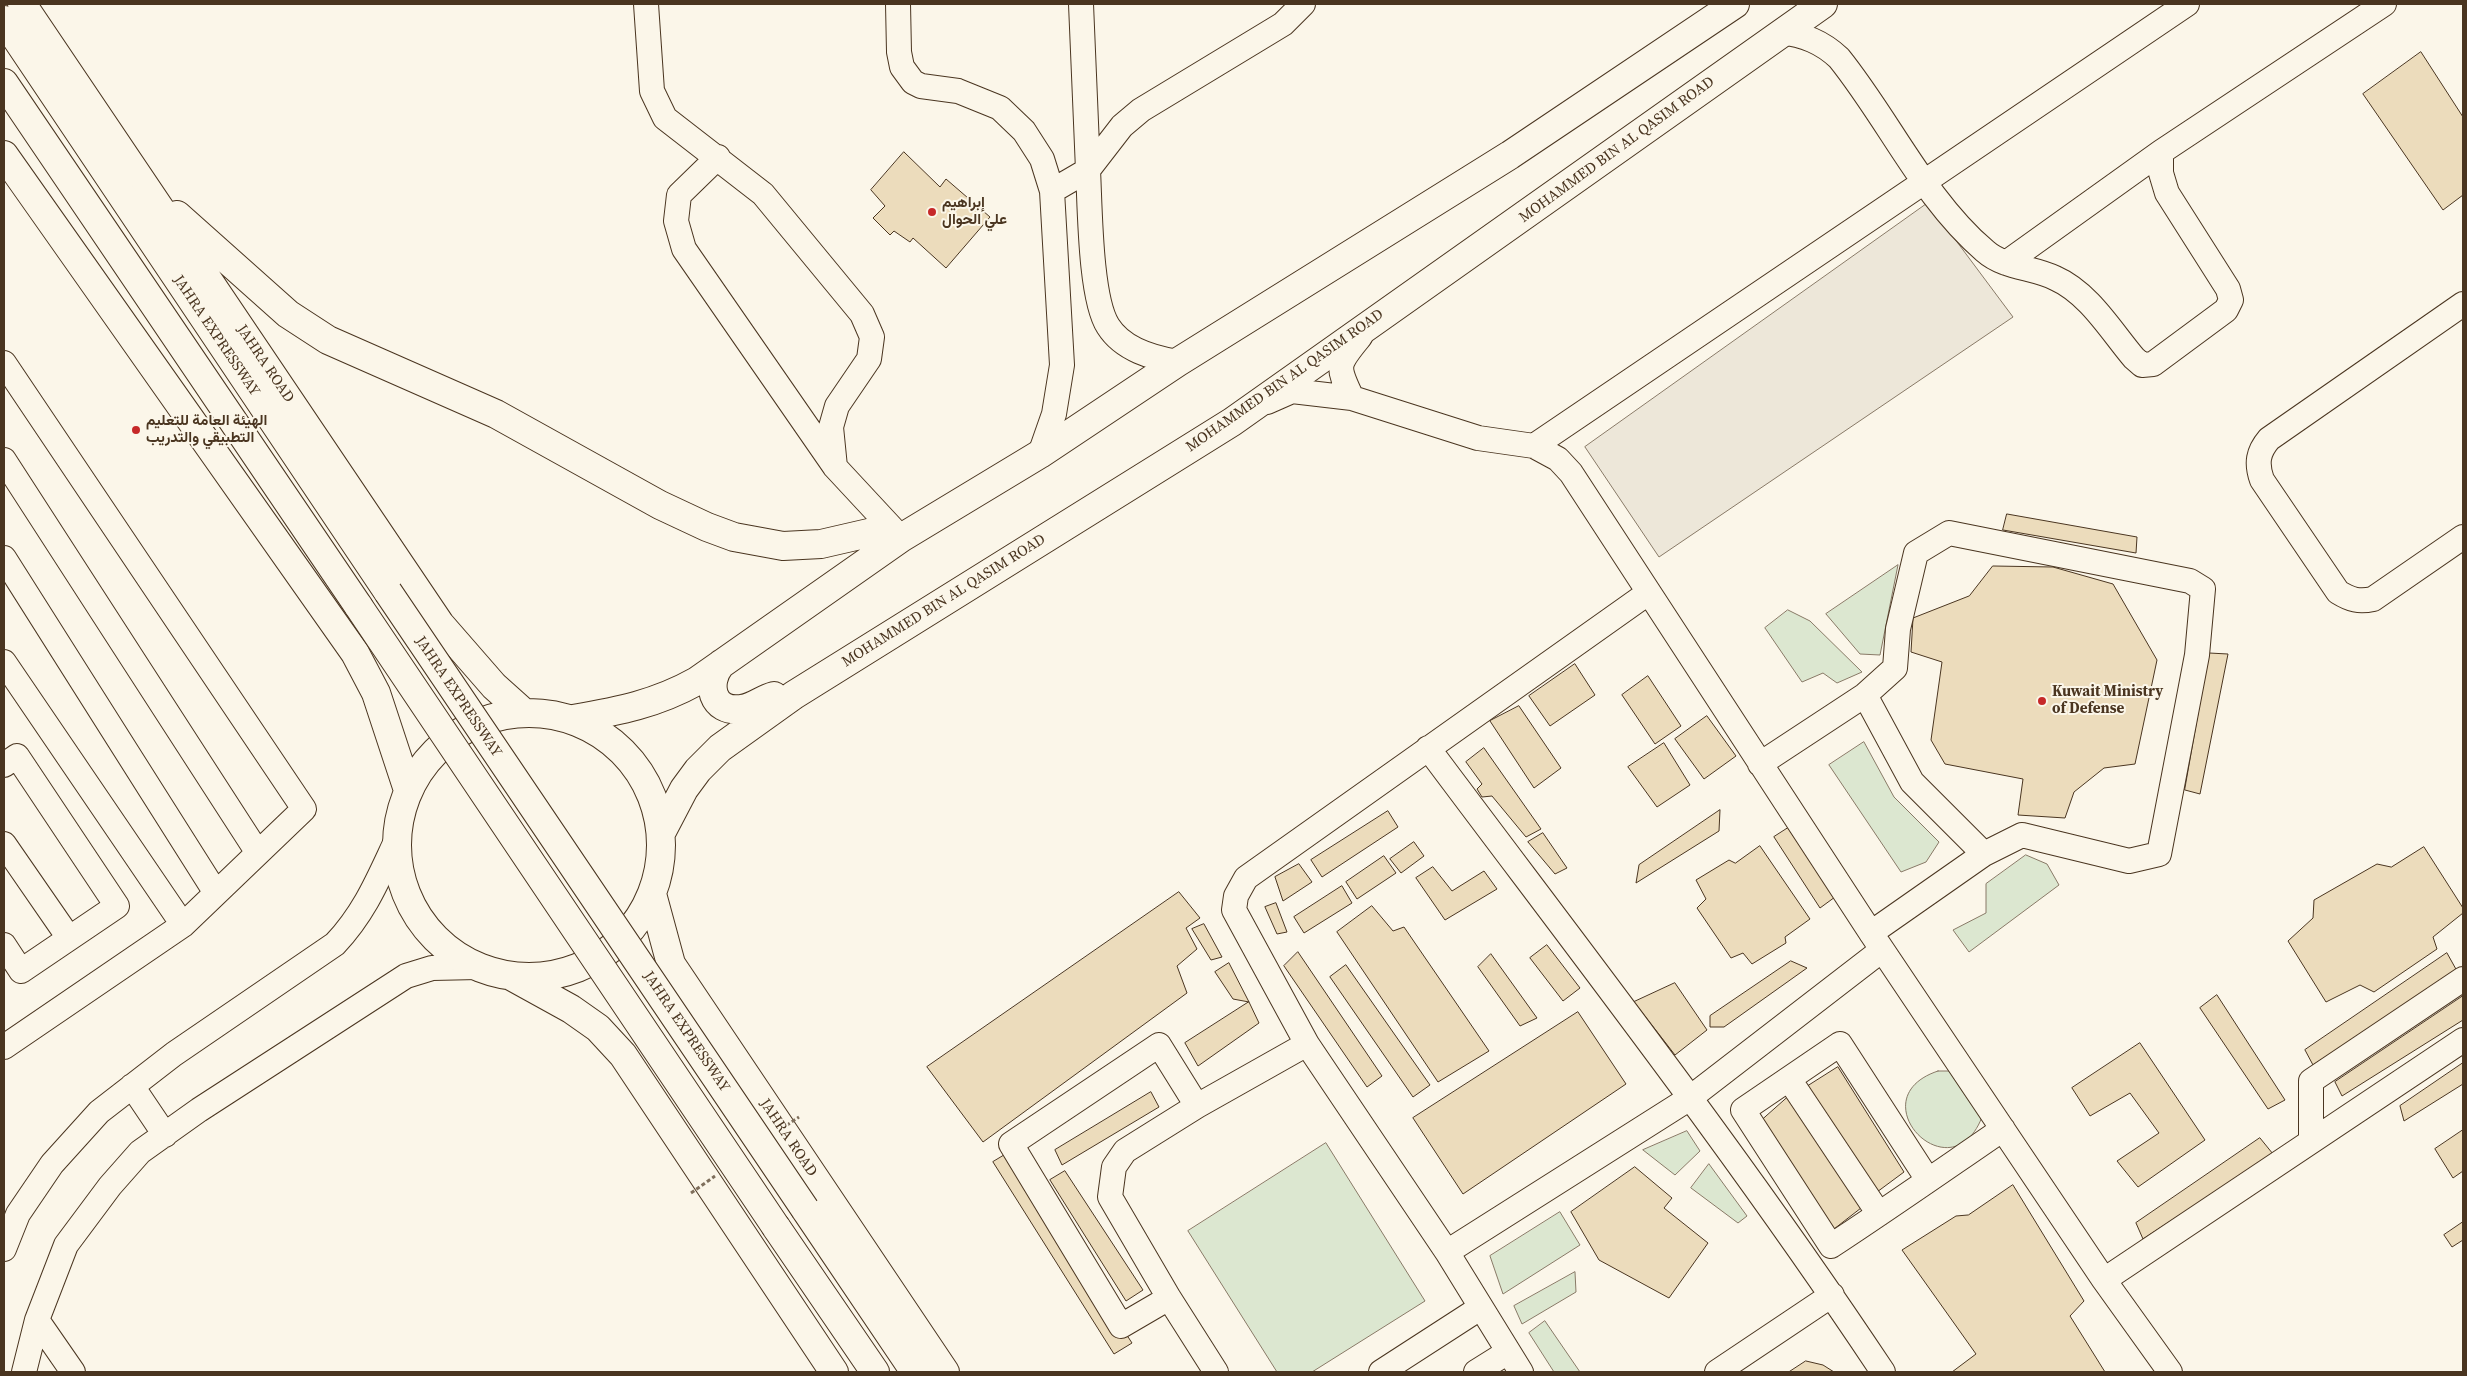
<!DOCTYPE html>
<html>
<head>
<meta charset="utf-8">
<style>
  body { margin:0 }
  #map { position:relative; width:2467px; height:1376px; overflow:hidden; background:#fbf6e9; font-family:"Source Serif 4",serif }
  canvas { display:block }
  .frame { position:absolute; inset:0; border:5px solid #4a3520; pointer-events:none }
</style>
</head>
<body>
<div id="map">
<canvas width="2467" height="1376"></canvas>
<div class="frame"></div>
</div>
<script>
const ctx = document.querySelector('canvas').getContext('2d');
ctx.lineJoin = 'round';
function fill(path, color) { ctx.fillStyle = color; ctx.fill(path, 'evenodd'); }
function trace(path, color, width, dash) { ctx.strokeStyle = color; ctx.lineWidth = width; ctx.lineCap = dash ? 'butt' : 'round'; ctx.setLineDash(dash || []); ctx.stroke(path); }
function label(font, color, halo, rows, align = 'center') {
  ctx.font = font + ' "Source Serif 4",Vazirmatn,serif'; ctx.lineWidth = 4; ctx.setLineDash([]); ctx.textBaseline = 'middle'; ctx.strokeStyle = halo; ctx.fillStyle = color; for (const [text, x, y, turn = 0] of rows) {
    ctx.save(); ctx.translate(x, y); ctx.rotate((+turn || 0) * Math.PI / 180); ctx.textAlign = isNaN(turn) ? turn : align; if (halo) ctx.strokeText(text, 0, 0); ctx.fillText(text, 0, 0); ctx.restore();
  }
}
const green = new Path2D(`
  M1898 565 1880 655 1860 654 1826 614Z
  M1788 610 1810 621 1862 672 1837 683 1823 673 1802 682 1765 628Z
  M1864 742 1894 797 1939 842 1926 862 1901 872 1829 765Z
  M2026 855 2047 864 2059 885 1969 952 1953 930 1986 913V884Z
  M1938 1071H1951L1982 1117C1951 1197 1856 1098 1938 1071Z
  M1687 1131 1700 1151 1675 1175 1643 1150Z
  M1326 1143 1425 1301 1312 1372H1277L1188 1231Z
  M1709 1164 1747 1216 1738 1223 1691 1188Z
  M1560 1212 1580 1245 1503 1294 1490 1256Z
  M1575 1272 1576 1292 1522 1324 1514 1306Z
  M1545 1321 1580 1372H1554L1529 1333Z`);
fill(green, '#dce7d0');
trace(green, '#887966', 1);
const parking = new Path2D(`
  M1928 203 2013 317 1659 557 1585 447Z`);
fill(parking, '#ede7d9');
trace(parking, '#887966', 1);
const building = new Path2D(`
  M2421 52 2463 117V195L2443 210 2363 94Z
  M904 152 940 187 946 179 990 217 946 268 913 238 910 242 894 231 890 235 873 218 885 206 871 190Z
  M2007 514 2137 537 2136 553 2003 530Z
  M1993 566 2053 567 2113 584 2157 660 2135 764 2104 768 2074 792 2065 818 2018 815 2023 779 1945 764 1931 740 1942 662 1911 652 1913 618 1969 596Z
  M2209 653 2228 654 2200 794 2185 790Z
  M1575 664 1595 695 1550 726 1529 696Z
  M1648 676 1681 726 1655 744 1622 695Z
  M1519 706 1561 768 1534 788 1490 721Z
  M1707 716 1736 756 1704 779 1675 739Z
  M1664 743 1690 785 1657 807 1628 767Z
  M1484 748 1541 829 1526 837 1492 796 1482 797 1477 789 1482 784 1466 762Z
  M1720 810 1719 831 1636 883 1639 865Z
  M1388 811 1398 827 1322 877 1311 860Z
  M1788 828 1835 897 1820 908 1774 837Z
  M1543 833 1567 868 1555 874 1528 842Z
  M1414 842 1424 856 1401 873 1390 859Z
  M1760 846 1810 919 1785 937 1786 943 1752 964 1743 953 1731 958 1697 908 1706 899 1696 880 1729 860 1735 863Z
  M2424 847 2463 908V913L2433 937 2437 949 2374 992 2360 985 2326 1002 2288 941 2313 918 2314 900 2377 864 2391 867Z
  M1384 856 1396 873 1357 899 1346 882Z
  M1299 864 1312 882 1283 901 1275 877Z
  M1433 867 1452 891 1484 871 1497 889 1445 920 1416 878Z
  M1342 886 1352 903 1304 933 1294 917Z
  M1179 892 1200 918 1186 928 1197 949 1177 966 1187 993 983 1142 927 1067Z
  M1276 903 1287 932 1277 934 1265 907Z
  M1372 906 1393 931 1404 927 1489 1051 1438 1082 1337 932Z
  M1204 924 1222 957 1211 960 1192 929Z
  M1547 945 1580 988 1563 1001 1530 958Z
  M1298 952 1382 1076 1367 1087 1284 966Z
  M2447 953 2457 971 2313 1065 2305 1050Z
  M1491 954 1537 1018 1520 1026 1478 967Z
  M1791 961 1807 968 1724 1027H1710V1016Z
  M1229 963 1249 1002 1233 999 1215 972Z
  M1346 965 1430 1085 1413 1097 1330 977Z
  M1675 983 1707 1030 1675 1055 1634 1002Z
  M2217 995 2285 1100 2268 1109 2200 1008Z
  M2463 996V1020L2342 1096 2335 1082Z
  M1249 1002 1259 1023 1198 1066 1185 1043Z
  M1578 1012 1626 1084 1463 1194 1413 1118Z
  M2140 1043 2205 1140 2138 1187 2117 1161 2159 1133 2130 1093 2090 1116 2072 1088Z
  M2463 1063V1084L2404 1121 2400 1106Z
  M1838 1067 1904 1172 1877 1192 1808 1086Z
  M1151 1092 1159 1107 1062 1165 1055 1150Z
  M1788 1097 1861 1208 1834 1229 1761 1121Z
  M2463 1130V1171L2453 1178 2435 1149Z
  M2260 1138 2273 1154 2143 1239 2136 1223Z
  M1008 1153 1132 1343 1114 1354 993 1162Z
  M1635 1167 1672 1198 1664 1208 1708 1243 1669 1298 1599 1260 1571 1212Z
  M1065 1171 1143 1290 1126 1301 1050 1180Z
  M2013 1185 2084 1301 2070 1316 2105 1372H1952L1976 1354 1902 1250 1956 1216 1968 1215Z
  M2463 1222V1240L2452 1247 2444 1235Z
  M1806 1361 1823 1365 1834 1372H1789Z`);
fill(building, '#ecdcbc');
trace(building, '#4a3520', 1);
const minor = new Path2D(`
  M646 4 652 91 665 118 763 194 862 314 872 337 869 359 837 406 831 427 835 467
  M898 4 899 52 902 67 913 82 921 86 958 91 1000 108 1024 131 1042 159 1052 191 1062 365 1054 414 1040 454
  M1081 4 1088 170 1122 126 1141 110 1283 24 1303 4
  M1781 32C1804 35 1822 42 1839 58 1889 120 1924 199 1985 251 2004 268 2033 267 2055 278 2089 293 2111 331 2134 358L2142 365 2153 364 2226 310 2231 300 2228 289 2167 193 2161 173V152
  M718 157 679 195 676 221 684 249 835 467 901 538
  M1052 191 1088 170C1090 207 1090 298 1108 326 1123 350 1153 358 1178 362
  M2006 263 2161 152 2384 4
  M2463 304 2269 439C2258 452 2256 463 2262 480L2338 592C2351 600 2359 602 2373 599L2463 537
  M4 363 304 809 183 925 4 1047
  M1352 398C1336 365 1337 365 1360 337
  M1267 402 1292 391 1352 398 1478 438 1534 446 1558 459 1571 473 1871 933 2104 1280 2170 1372
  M1534 446 2187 4
  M4 460 258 853
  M4 558 216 893
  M4 662 183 925
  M1865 695 1912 782 1984 854
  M1428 748C1582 954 1741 1158 1883 1372
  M1760 764 1865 695 1895 668 1898 629 1916 553 1949 533 2190 581 2203 589 2197 655 2159 854 2129 861 2022 835 1984 854 1871 933
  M4 765 17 756 117 906 21 971 4 945
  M4 844 69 938
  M1789 1079 1879 1214
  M132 1086 165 1135
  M2311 1141V1081L2463 979
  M1928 1180 1840 1044 1743 1110 1831 1246C1889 1208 1946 1168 2003 1129
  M4 1249 18 1214 52 1164 99 1112 174 1054 335 944C366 911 379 877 398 837
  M1447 1252 1690 1098 1882 950
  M2104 1280 2463 1040
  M1169 1298 1121 1326 1011 1144 1159 1045 1197 1106
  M37 1320 73 1372
  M24 1372 37 1320 66 1245 110 1186 140 1152 199 1110 406 976 432 968 478 967
  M1216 1372 1169 1298 1110 1197 1114 1167 1125 1151 1197 1106 1307 1044
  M1381 1372 1480 1308
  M1476 1372 1508 1352
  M1521 1372 1447 1252 1307 1044 1234 910 1236 896 1246 878 1648 593
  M1717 1372 1832 1295`);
const major = new Path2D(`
  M22 4 440 624 494 686 523 712
  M4 155 355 653 376 693 408 790
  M177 215 288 314 328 340 496 414 660 505 707 527 734 537 783 546 821 544 873 532 901 538
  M721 664C705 683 712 713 741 709 753 708 762 699 774 696
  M397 845a132 132 0 1 1 264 0a132 132 0 1 1-264 0Z
  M573 719C619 711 656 704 697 681L901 538 1040 454 1178 362 1510 155 1735 4
  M661 833 684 789 698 770 720 748 794 695 1232 422 1823 4
  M652 894 671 964 945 1372
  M513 977 571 1009 598 1028 623 1055 834 1372`);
const highway = new Path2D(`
  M4 20 388 592
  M4 83 359 607
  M805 1209 915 1372
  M776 1227 875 1372`);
trace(minor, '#4a3520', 26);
trace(major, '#4a3520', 30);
trace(highway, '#4a3520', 30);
trace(minor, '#fbf6e9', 24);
trace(major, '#fbf6e9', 28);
trace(highway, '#fbf6e9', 28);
const highwayBridge = new Path2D(`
  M388 592 805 1209
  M359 607 776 1227`);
trace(highwayBridge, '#4a3520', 30, []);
trace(new Path2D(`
  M781 1129 799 1117
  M691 1193 715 1176`), '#7f6f5c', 3, [4, 2.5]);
trace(highwayBridge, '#fbf6e9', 28);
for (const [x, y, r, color] of [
  [932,212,5,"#c62828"],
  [136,430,5,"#c62828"],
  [2042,701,5,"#c62828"]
]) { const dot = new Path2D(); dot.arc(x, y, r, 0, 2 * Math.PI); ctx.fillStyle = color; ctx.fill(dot); trace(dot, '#fbf6e9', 2); }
label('15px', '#4a3520', '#fbf6e9', [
  ["MOHAMMED BIN AL QASIM ROAD",1617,150,-36],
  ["JAHRA EXPRESSWAY",216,336,56],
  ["JAHRA ROAD",265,364,56],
  ["MOHAMMED BIN AL QASIM ROAD",1285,381,-35],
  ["MOHAMMED BIN AL QASIM ROAD",944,601,-32],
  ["JAHRA EXPRESSWAY",458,697,56],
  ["JAHRA EXPRESSWAY",686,1032,56],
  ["JAHRA ROAD",788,1138,56]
]);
label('bold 15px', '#4a3520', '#fbf6e9', [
  ["إبراهيم",942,203],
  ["علي الحوال",942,220],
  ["الهيئة العامة للتعليم",146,421],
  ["التطبيقي والتدريب",146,438],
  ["Kuwait Ministry",2052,692],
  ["of Defense",2052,709]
], 'left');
</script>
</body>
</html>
